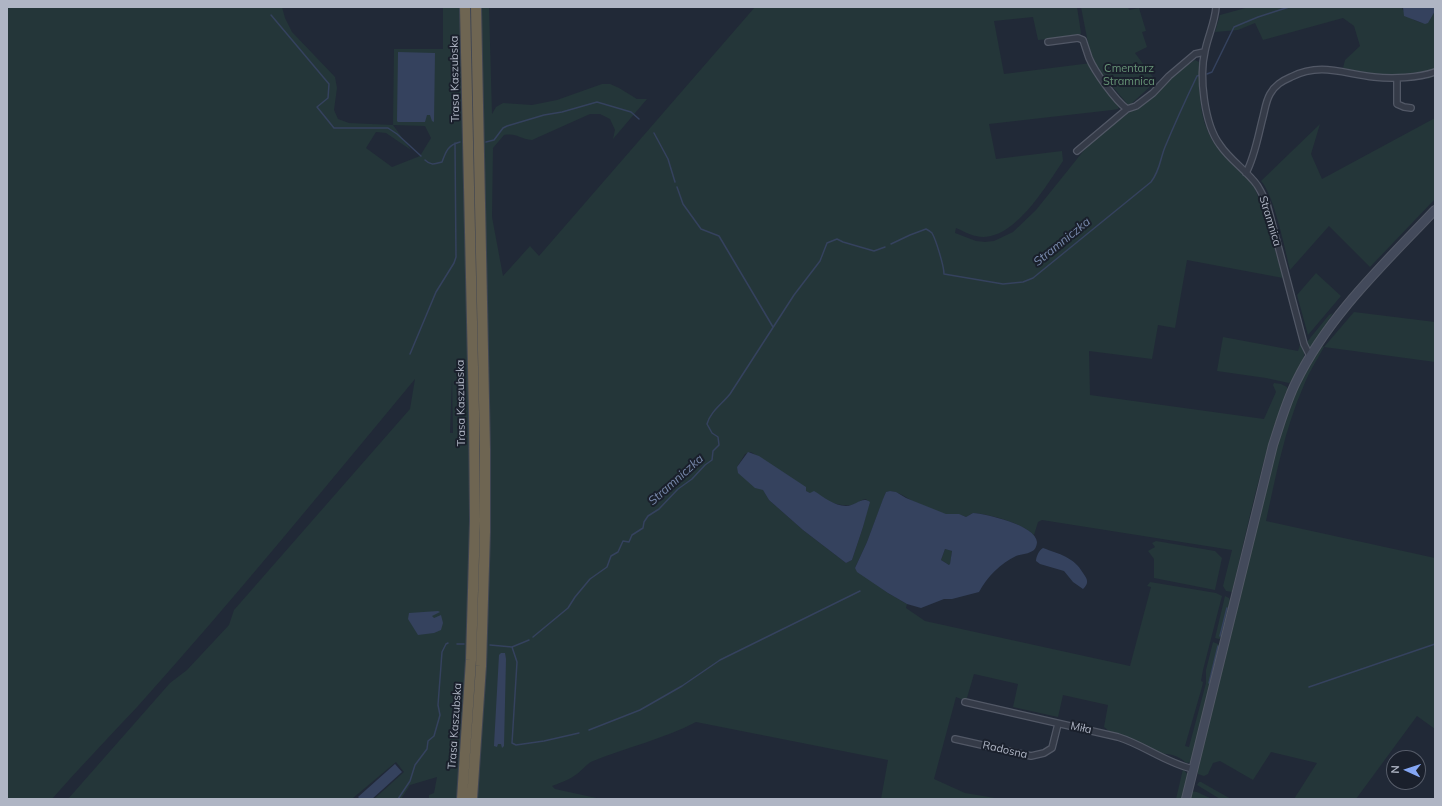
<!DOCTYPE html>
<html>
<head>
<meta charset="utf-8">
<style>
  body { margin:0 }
  #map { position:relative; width:1442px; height:806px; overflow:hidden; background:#212937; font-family:Mulish,sans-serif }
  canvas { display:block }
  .frame { position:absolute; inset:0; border:8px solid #afb5c4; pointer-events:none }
  .north { position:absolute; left:1386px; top:750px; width:40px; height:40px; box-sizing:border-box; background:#1a202c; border:1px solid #565c69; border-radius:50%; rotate:273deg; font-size:11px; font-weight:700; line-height:16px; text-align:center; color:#afb5c4 }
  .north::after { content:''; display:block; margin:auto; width:14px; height:18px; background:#84a6f4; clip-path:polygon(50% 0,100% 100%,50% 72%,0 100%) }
</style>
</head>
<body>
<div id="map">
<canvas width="1442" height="806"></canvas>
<div class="frame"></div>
<div class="north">N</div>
</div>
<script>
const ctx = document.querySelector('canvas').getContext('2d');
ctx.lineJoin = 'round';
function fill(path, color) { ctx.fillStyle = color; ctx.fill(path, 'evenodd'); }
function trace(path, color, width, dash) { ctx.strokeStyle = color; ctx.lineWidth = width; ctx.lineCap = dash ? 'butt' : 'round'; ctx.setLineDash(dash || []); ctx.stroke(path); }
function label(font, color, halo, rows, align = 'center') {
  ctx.font = font + ' Mulish,sans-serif'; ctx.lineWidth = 4; ctx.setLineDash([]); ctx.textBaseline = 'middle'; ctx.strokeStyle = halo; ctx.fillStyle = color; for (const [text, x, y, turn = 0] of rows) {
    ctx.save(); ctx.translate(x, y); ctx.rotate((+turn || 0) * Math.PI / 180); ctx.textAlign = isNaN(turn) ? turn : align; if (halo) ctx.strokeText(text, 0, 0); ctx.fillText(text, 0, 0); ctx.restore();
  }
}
fill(new Path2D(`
  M7 7H282L285 18 292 32 335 77 337 88 334 110 338 119 349 123 393 125 394 49H443V7H489L492 114 496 107 503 103 532 105 557 100 602 84H610L619 88 637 99H647L613 139 615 130 610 119 600 114H590L532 140C519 139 518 133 504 135L493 148 492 217 503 276 530 246 539 256 755 7H1077L1081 33 1079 36 1038 40 1033 17 994 21 1004 74 1091 63 1119 107 1118 109 1112 110 989 124 996 159 1062 151 1063 161C1046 186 1012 245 976 236 969 235 962 230 956 228L955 233 976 241 985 242 994 241 1013 232 1036 210 1085 149 1128 112 1147 102 1177 72 1195 60 1201 63C1199 101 1198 127 1225 157 1234 166 1245 175 1253 185 1257 192 1260 203 1262 211 1270 233 1277 255 1283 278L1187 260 1175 328 1158 325 1152 359 1089 351 1090 395 1264 419 1276 392 1273 385 1274 383 1281 384 1287 387 1288 392H1286C1262 456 1248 525 1232 592L1226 591 1223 586 1232 550 1042 520 1038 522 1034 535C1022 523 990 514 973 513L966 517C957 513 954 516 945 514 935 511 925 506 915 502 906 498 897 489 886 492L867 542 855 568 888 593 907 604 906 608 925 621 1130 666 1151 587 1147 586 1150 582 1216 593 1222 596 1203 670 1201 681 1203 682 1202 687 1185 746 1189 747 1206 683V670L1213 642 1218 644 1221 648 1194 754 1191 762 1186 763C1181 757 1169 753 1162 754L1128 737 1111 733 1104 727 1108 705 1063 695 1058 717 1013 707 1018 684 974 674 966 701 956 697 934 779 965 793 1001 799H881L888 760 696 722C664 739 627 747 593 761 586 764 581 772 574 776 567 781 559 783 552 786L555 789 601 799H429V795L434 793 437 777 410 785 401 799H374L404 772 396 762 353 798 354 799H68L170 683 187 670 229 625 234 610 410 409 415 379C324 489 233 600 138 706 109 737 80 767 52 799H7ZM393 125 425 126 431 138 420 156 392 167 366 148 376 132 386 133 411 150ZM452 378 453 433H450ZM751 452 805 487 806 491C819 498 837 507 852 505 858 504 861 499 866 499L869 502 863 527 852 560 846 563 803 530 769 500 763 489 737 467 745 454Z
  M1081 7H1128L1129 10 1139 8 1146 31 1142 32 1147 47 1135 53 1156 81 1129 106 1097 68 1089 48Z
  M1249 7H1403L1402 9 1414 20 1422 23 1434 13 1435 11V76L1428 79 1424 72 1393 75 1367 73 1343 68 1345 60 1360 46 1354 26 1343 18 1263 40 1255 23 1238 30 1215 32 1220 15Z
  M1435 118V199L1370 267 1329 226 1290 270C1285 249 1274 195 1261 181L1320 124 1311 154 1322 179Z
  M1316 273 1341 296 1308 335 1297 295Z
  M1354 312 1435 322V362L1324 347C1317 360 1309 372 1304 385 1285 428 1276 475 1266 521L1435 558V729L1417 716 1356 799H1294L1317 763 1271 752 1253 780 1220 761 1213 763 1208 774 1204 776 1198 774 1197 766 1274 452 1284 420 1298 384 1321 345 1324 347Z
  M1333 313 1313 346 1309 347 1306 343 1329 315Z
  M1223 337 1298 351 1301 342C1309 357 1300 368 1292 381L1289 383 1266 378 1217 371Z
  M1156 541 1215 551 1222 558 1215 590 1154 578V559L1148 551 1155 547 1152 543Z
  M945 549 952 551 950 565H949L941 560Z
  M1225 596 1229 598 1231 604 1223 637 1219 639 1215 638Z
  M1183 769 1188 775 1183 799H1176Z
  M1199 782H1201L1231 799H1220L1197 785Z
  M1191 791 1197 792 1212 799H1188Z`), '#243639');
fill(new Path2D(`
  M1403 7H1434L1435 11 1428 23 1425 24 1404 16Z
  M398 52 435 53 434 122 432 121 430 115H427L425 122H398L397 121Z
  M748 452 759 456 806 487V491L810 493 814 491C824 497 834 506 846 506 856 506 862 496 870 502L863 527 852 560 846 563 803 530 769 500 763 490 755 488 738 473 737 467Z
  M890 491 896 492 906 498 946 514H959L966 517 973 513C986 514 1036 525 1037 542 1037 544 1036 548 1034 550 1029 554 1022 554 1016 556 1001 563 987 577 979 592L952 599H944L921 608 907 604 888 593 857 572 855 568 867 542 883 499 886 492ZM945 549 952 551 950 564 949 565 941 560Z
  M1043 548C1059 554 1074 557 1083 573 1088 580 1089 583 1083 589L1073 582 1064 571 1040 564 1036 561C1036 557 1039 550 1043 548Z
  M438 611 440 612 432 616 434 618 441 615 443 623 441 630 434 633 418 635 408 619 409 613Z
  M501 653H505L506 659 504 746 502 748 501 744H498L497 747 494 746V745L499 655Z
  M395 764 402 772 372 799H360L358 797Z`), '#35425e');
trace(new Path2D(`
  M271 15 329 84 328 98 317 107 334 128H388L397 134 421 156
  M1207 74 1212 72 1234 27 1258 17 1289 7
  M654 133 668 159 675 182
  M486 142 494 140 503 128 507 126 544 115 562 112 597 102 631 112 639 119
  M425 160C431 166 435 164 442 162 446 151 448 145 460 142
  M677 187 683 204 701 229 719 236 773 327
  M891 244 910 235 926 229C928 230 930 231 932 233 936 240 944 266 944 274L1003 284 1023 282 1033 278 1151 182C1160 171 1160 159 1165 147 1175 123 1186 99 1197 76L1200 75
  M410 354 436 292 454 263 456 257 455 143
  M1220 636 1227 608
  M533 637 568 608 575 597 590 579 607 567 611 556 618 552 623 541 629 542 632 535 643 528 644 522 648 516 659 509 678 489 692 479 705 465 712 460 713 451 719 445 718 437 712 433 707 424C710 412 722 404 730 394L794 295 820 261 827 243 837 239 843 242 874 251 885 247
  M457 644H464
  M490 645 512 647 529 640
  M512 647 517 662 512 743 516 745 544 741 579 733
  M1209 683 1218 646
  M1309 687 1435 644
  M589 730 640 710 682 686 720 660 860 591
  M398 799 410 781 415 765 427 749 428 741 434 736 440 715 438 705 442 652 446 644 448 643`), '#35425e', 1.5);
const minor = new Path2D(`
  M1216 7C1215 22 1208 36 1205 51 1199 76 1204 124 1220 145 1230 160 1246 170 1257 185 1261 191 1264 198 1267 204L1304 344 1310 356
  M1048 42 1078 38 1083 40C1085 46 1087 52 1089 58 1095 72 1115 100 1127 109L1136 106 1153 93 1169 76 1195 54 1204 52
  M1397 78V104L1404 107 1411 108
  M1077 151 1127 109
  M1246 173C1255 156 1258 136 1263 117 1265 109 1266 101 1270 94 1275 85 1282 81 1291 77 1321 62 1344 74 1374 77 1392 79 1418 78 1435 72
  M965 702 1118 737C1144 745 1166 763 1193 769
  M955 739 1031 756 1044 753 1052 748 1058 724`);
const secondary = new Path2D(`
  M1186 799 1273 445C1280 424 1286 402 1296 382 1328 316 1385 263 1435 210`);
const motorway = new Path2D(`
  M462 799 471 660 475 521 474 412 465 7
  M472 799 481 666 485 532V449L476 7`);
trace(minor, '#525866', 8);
trace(secondary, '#525866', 10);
trace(motorway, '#3f4552', 12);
trace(minor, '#353b48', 5.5);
trace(secondary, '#434a5b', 8);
trace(motorway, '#6e6552', 10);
label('11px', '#679476', '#1a202c', [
  ["Cmentarz",1129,69],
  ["Stramnica",1129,82]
]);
label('11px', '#afb5c4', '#1a202c', [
  ["Trasa Kaszubska",455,79,-91],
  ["Stramnica",1270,221,73],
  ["Trasa Kaszubska",461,403,-91],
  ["Trasa Kaszubska",455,726,-86],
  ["Miła",1081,728,12],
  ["Radosna",1005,750,13]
]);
label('italic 12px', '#7889ac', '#1a202c', [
  ["Stramniczka",1062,242,-39],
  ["Stramniczka",676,480,-42]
]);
</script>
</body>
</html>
